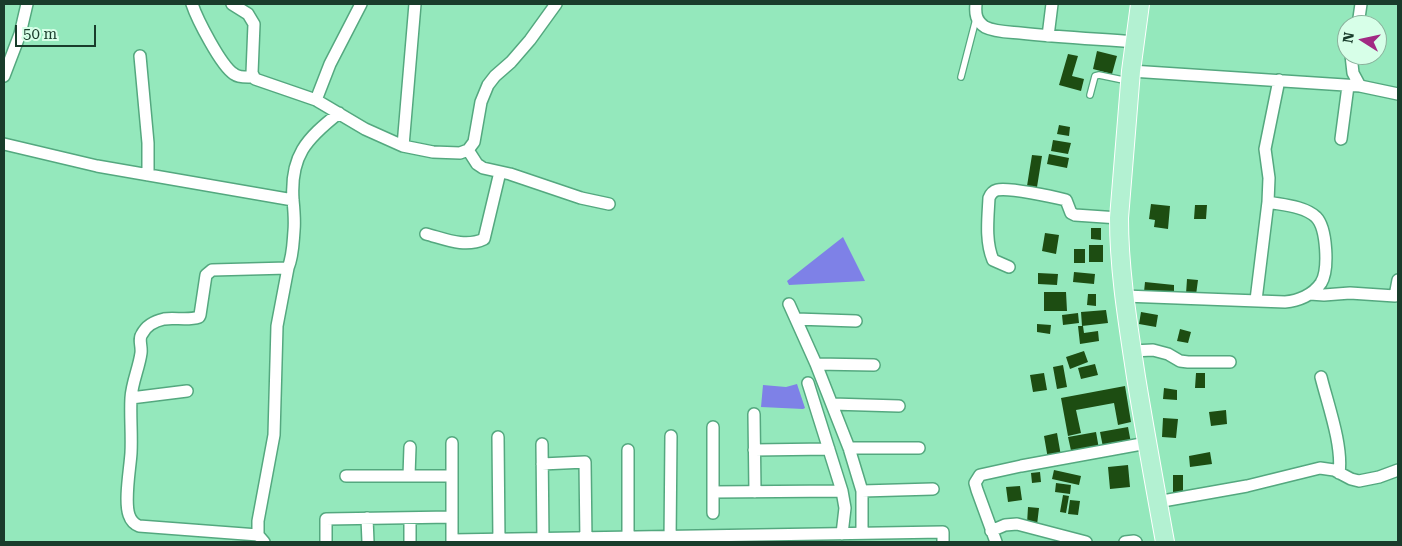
<!DOCTYPE html>
<html>
<head>
<meta charset="utf-8">
<style>
  body { margin:0 }
  #map { position:relative; width:1402px; height:546px; overflow:hidden; background:#94e8bc; font-family:"Roboto Serif",serif }
  canvas { display:block }
  .frame { position:absolute; inset:0; border:5px solid #193c2b; pointer-events:none }
  .north { position:absolute; left:1337px; top:15px; width:50px; height:50px; box-sizing:border-box; background:#d7ffe8; border:1px solid #8bb19c; border-radius:50%; rotate:280deg; font-size:14px; font-weight:700; line-height:20px; text-align:center; color:#193c2b }
  .north::after { content:''; display:block; margin:auto; width:18px; height:22px; background:#a12a83; clip-path:polygon(50% 0,100% 100%,50% 72%,0 100%) }
  .scale { position:absolute; left:15px; top:25px; width:81px; height:22px; box-sizing:border-box; border:2px solid #193c2b; border-top:0; padding-left:6px; font-size:15px; line-height:18px; white-space:nowrap; color:#193c2b; -webkit-text-stroke:4px #d7ffe8; paint-order:stroke }
</style>
</head>
<body>
<div id="map">
<canvas width="1402" height="546"></canvas>
<div class="frame"></div>
<div class="north">N</div>
<div class="scale">50 m</div>
</div>
<script>
const ctx = document.querySelector('canvas').getContext('2d');
ctx.lineJoin = 'round';
function fill(path, color) { ctx.fillStyle = color; ctx.fill(path, 'evenodd'); }
function trace(path, color, width, dash) { ctx.strokeStyle = color; ctx.lineWidth = width; ctx.lineCap = dash ? 'butt' : 'round'; ctx.setLineDash(dash || []); ctx.stroke(path); }
fill(new Path2D(`
  M843 237 865 281 789 285 787 281Z
  M797 384 805 408 803 409 761 407 763 385 786 387Z`), '#7e81e7');
fill(new Path2D(`
  M1097 51 1117 56 1112 74 1093 69Z
  M1068 54 1078 56 1072 76 1084 79 1081 91 1059 85Z
  M1059 125 1070 127 1069 136 1057 134Z
  M1053 140 1071 143 1068 154 1051 151Z
  M1049 154 1069 158 1067 168 1047 164Z
  M1032 155 1042 156 1037 187 1027 186Z
  M1151 204 1170 206 1168 229 1154 227 1155 220 1149 219Z
  M1195 205H1207L1206 219H1194Z
  M1091 228H1101V240L1091 239Z
  M1045 233 1059 235 1056 254 1042 251Z
  M1089 245H1103V262H1089Z
  M1074 249H1085V263H1074Z
  M1074 272 1095 274 1094 284 1073 282Z
  M1038 273 1058 274 1057 285 1038 284Z
  M1187 279 1198 280 1196 295 1186 294Z
  M1145 282 1174 285V294L1144 292Z
  M1044 292H1066L1067 311H1044Z
  M1088 294H1096V306L1087 305Z
  M1106 310 1108 323 1082 326 1081 312Z
  M1141 312 1158 315 1156 327 1139 324Z
  M1078 313 1079 323 1063 325 1062 315Z
  M1037 324 1051 325 1050 334 1037 332Z
  M1078 326H1083L1084 333 1098 331 1099 341 1080 344Z
  M1180 329 1191 332 1188 343 1177 341Z
  M1084 351 1088 362 1070 369 1066 357Z
  M1095 364 1098 375 1081 379 1078 368Z
  M1063 365 1067 387 1057 389 1053 367Z
  M1044 373 1047 390 1033 392 1030 375Z
  M1196 373H1205V388H1195Z
  M1125 386 1131 422 1118 425 1114 403 1076 410 1081 433 1068 436 1061 398Z
  M1164 388 1177 390V400L1163 399Z
  M1226 410 1227 424 1211 426 1209 412Z
  M1163 418 1178 419 1176 438 1162 437Z
  M1128 427 1131 443 1103 447 1100 432Z
  M1096 432 1099 449 1072 455 1068 437Z
  M1057 433 1061 456 1048 459 1044 436Z
  M1210 452 1212 464 1190 467 1189 456Z
  M1128 465 1130 487 1110 489 1108 467Z
  M1054 470 1081 476 1079 485 1052 479Z
  M1040 472 1041 482 1032 483 1031 473Z
  M1173 475H1183V493H1173Z
  M1056 483 1071 485 1070 494 1055 492Z
  M1020 486 1022 500 1008 502 1006 487Z
  M1063 495 1069 496 1066 513 1060 512Z
  M1070 500 1080 501 1078 515 1068 514Z
  M1028 507 1039 508 1037 525 1027 524Z`), '#1d4d12');
const service = new Path2D(`
  M961 77 976 19
  M1090 95 1095 76 1099 75 1128 81`);
const minor = new Path2D(`
  M192 4C197 19 221 66 234 74 239 78 248 77 253 77
  M232 4 248 14 254 24 252 73 255 79 316 100 365 129 403 146 433 152 460 153 468 150 474 142 481 102 488 85 495 76 511 62 530 40 556 4
  M976 4C975 14 976 21 985 27 995 32 1009 32 1020 33 1058 37 1097 39 1136 42
  M1358 25 1361 4
  M1048 36 1052 4
  M1351 55 1353 73 1360 86 1398 94
  M140 56 148 143V175
  M1131 71 1360 86
  M4 76 20 34 27 4
  M316 100 330 64 361 4
  M1341 139 1348 86
  M4 144 97 166 293 200
  M403 146 415 4
  M468 150 477 164 483 168 510 174 581 198 609 204
  M426 234C445 239 465 248 484 239L500 172
  M1009 267 993 260C985 241 988 218 989 198 991 193 993 191 997 190 1008 187 1054 197 1066 200L1071 213 1075 215 1119 218
  M1310 294 1324 295 1350 293 1395 296 1398 280
  M1124 296 1285 302C1298 301 1313 295 1321 283 1329 270 1327 228 1316 217 1304 206 1283 205 1268 202
  M1256 300 1268 202 1269 178 1265 149 1279 80
  M789 304 816 364 849 448 862 491V533
  M796 319 856 321
  M1132 351 1153 350 1168 354 1180 361 1188 362H1230
  M816 364 874 365
  M1321 377C1328 405 1343 446 1339 473
  M808 383 842 491 845 508 842 534
  M187 391 131 398C130 416 132 435 131 453 130 469 124 501 129 515 131 521 134 524 139 526L258 535
  M131 398C132 382 139 368 141 353 142 346 138 339 142 334 146 326 155 321 164 319 175 317 187 321 199 317L200 315 206 275 212 270 288 268
  M832 404 899 406
  M754 414 755 492
  M713 427V513
  M498 437 499 542
  M452 443V542
  M542 444 543 542
  M849 448H919
  M754 450 829 449
  M542 464 585 462 586 542
  M346 476H452
  M409 476 410 447
  M862 491 933 489
  M713 492 842 491
  M1157 502 1247 486 1320 468 1334 470 1351 479 1359 481 1379 477 1398 470
  M367 518 368 542
  M410 518V542
  M991 531 1005 525 1017 524 1086 542
  M452 540 943 532V542
  M264 542 258 535V521L274 435 277 326 288 268C293 256 293 243 294 231 295 220 294 210 293 200 290 156 306 139 339 113
  M326 542V519L452 517
  M628 542V450
  M670 542 671 436
  M996 542 977 490 975 483 980 475 1021 466 1147 443
  M1125 542 1134 541 1136 542`);
const primary = new Path2D(`
  M1140 4 1131 71 1119 218C1119 271 1128 324 1136 377 1145 432 1155 487 1165 542`);
trace(service, '#54a87f', 8);
trace(minor, '#54a87f', 14);
trace(primary, '#fff', 20);
trace(service, '#fff', 5.5);
trace(minor, '#fff', 11);
trace(primary, '#b3f1d2', 18);
</script>
</body>
</html>
